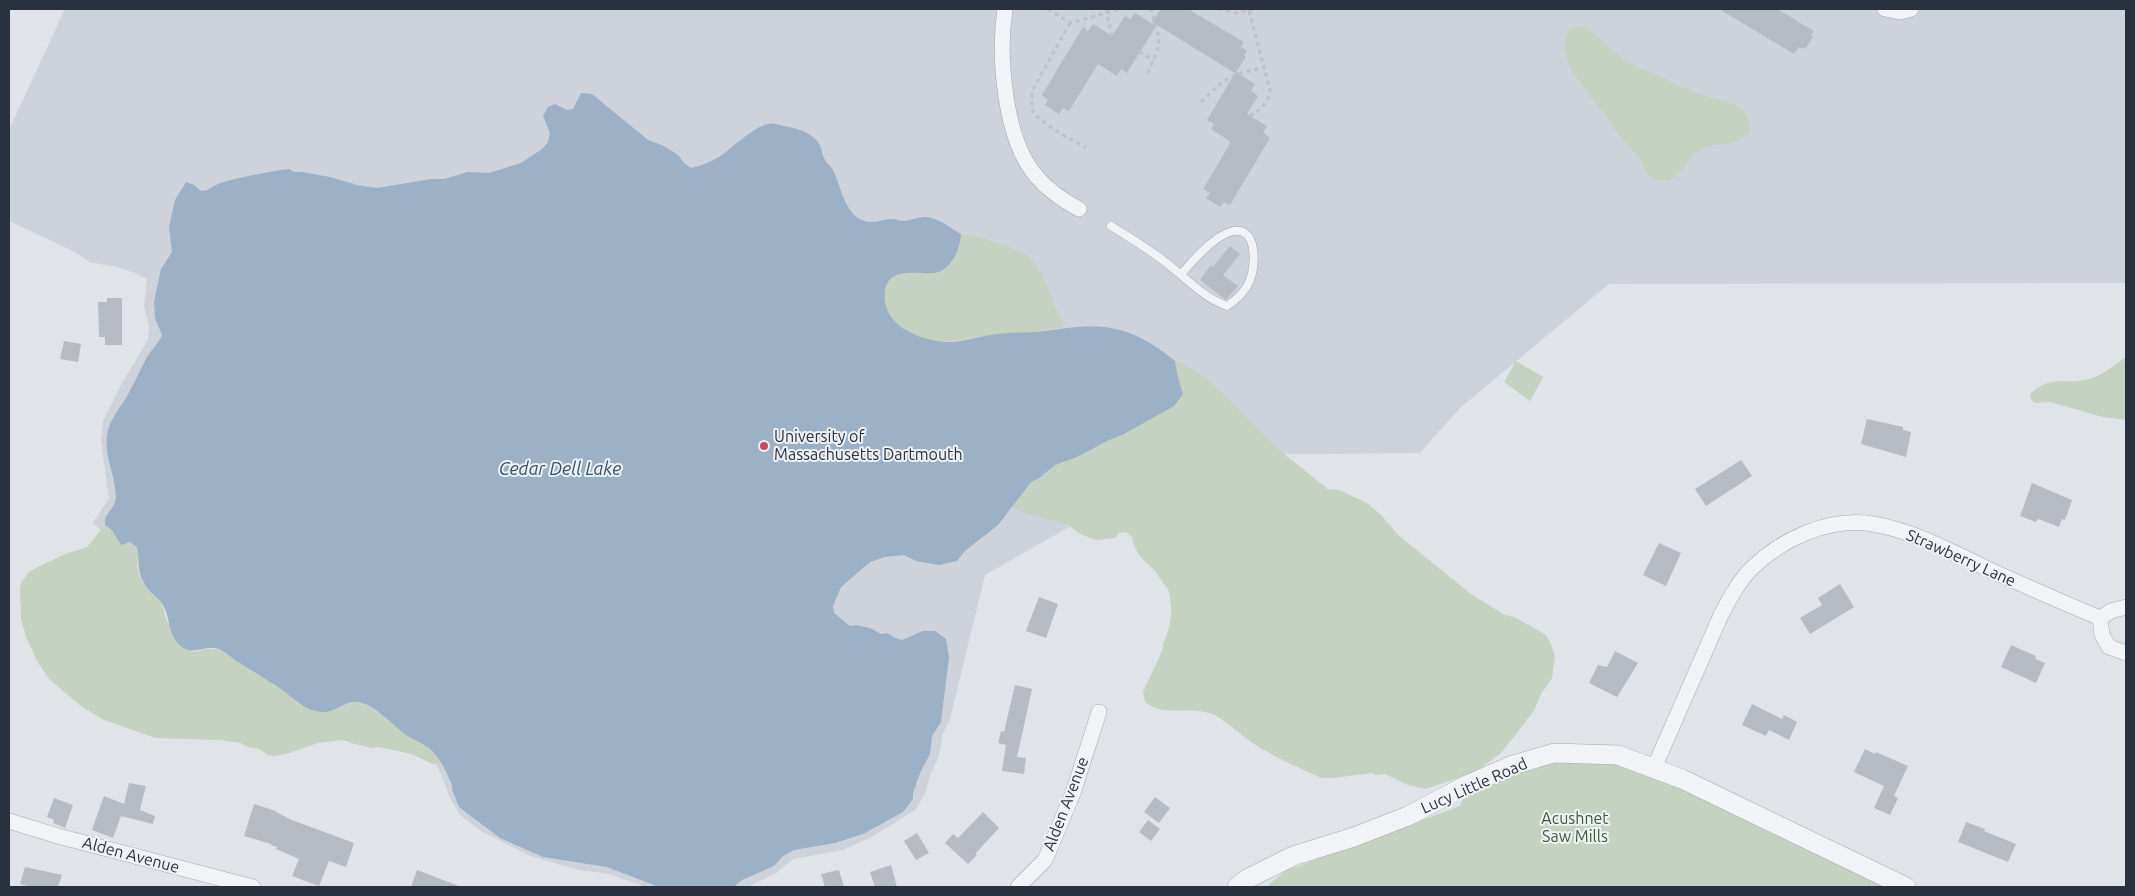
<!DOCTYPE html>
<html>
<head>
<meta charset="utf-8">
<style>
  body { margin:0 }
  #map { position:relative; width:2135px; height:896px; overflow:hidden; background:#e0e3e8; font-family:Ubuntu,sans-serif }
  canvas { display:block }
  .frame { position:absolute; inset:0; border:10px solid #29313e; pointer-events:none }
</style>
</head>
<body>
<div id="map">
<canvas width="2135" height="896"></canvas>
<div class="frame"></div>
</div>
<script>
const ctx = document.querySelector('canvas').getContext('2d');
ctx.lineJoin = 'round';
function fill(path, color) { ctx.fillStyle = color; ctx.fill(path, 'evenodd'); }
function trace(path, color, width, dash) { ctx.strokeStyle = color; ctx.lineWidth = width; ctx.lineCap = dash ? 'butt' : 'round'; ctx.setLineDash(dash || []); ctx.stroke(path); }
function label(font, color, halo, rows, align = 'center') {
  ctx.font = font + ' Ubuntu,sans-serif'; ctx.lineWidth = 4; ctx.setLineDash([]); ctx.textBaseline = 'middle'; ctx.strokeStyle = halo; ctx.fillStyle = color; for (const [text, x, y, turn = 0] of rows) {
    ctx.save(); ctx.translate(x, y); ctx.rotate((+turn || 0) * Math.PI / 180); ctx.textAlign = isNaN(turn) ? turn : align; if (halo) ctx.strokeText(text, 0, 0); ctx.fillText(text, 0, 0); ctx.restore();
  }
}
fill(new Path2D(`
  M65 9H2126V283L1609 284 1460 408 1420 453 1195 455 985 575 950 719 943 733 939 755 930 776 925 794 915 810 870 838 843 850 793 859 776 873 748 887H646L609 874 579 870 530 856 481 831 460 815 451 800 439 769 429 755 110 540 93 523 109 498 101 440 103 421 122 383 148 340 149 326 144 306 147 279 135 273 117 267 90 262 75 252 9 221V130Z`), '#ced2da');
fill(new Path2D(`
  M1576 26C1596 28 1607 48 1623 59 1638 69 1654 73 1670 81 1673 82 1676 85 1680 87 1686 89 1689 88 1694 92L1736 105 1745 111 1750 128 1747 135 1731 143 1706 146 1694 154 1681 171 1668 181C1664 181 1657 181 1653 179 1645 175 1644 163 1638 157 1630 147 1621 138 1614 128 1611 124 1609 118 1606 115 1591 97 1543 46 1576 26Z
  M961 234C976 235 981 238 994 242 1003 245 1023 251 1029 257 1046 274 1051 302 1063 322V328C1053 329 1043 331 1032 332 1019 334 1004 333 991 335 966 338 944 346 919 337 900 330 879 311 886 288 888 284 891 278 895 276 907 270 923 272 936 272L959 251Z
  M2126 357V420L2103 417 2050 402 2035 403 2031 400 2030 394C2050 375 2062 384 2085 380 2101 377 2113 366 2126 357Z
  M1175 361 1182 363 1207 378 1284 454 1328 489 1339 490 1367 503 1382 516 1398 535 1471 594 1503 614 1516 618 1546 635 1551 644 1555 656 1552 678 1541 694 1534 711 1501 753 1475 772 1426 789 1408 785 1385 774 1376 775 1372 773 1332 778H1321C1300 768 1279 759 1259 747 1243 738 1229 722 1212 714 1190 705 1165 718 1145 702L1143 692 1163 649C1163 641 1166 638 1168 631 1173 616 1172 604 1168 589 1166 585 1163 584 1161 580 1151 561 1137 562 1132 537L1126 532 1119 533 1115 538 1096 540 1080 534 1068 525 1027 514 1010 507 1031 482 1038 479 1055 465 1077 457 1107 441 1124 434 1183 394 1177 374Z
  M1516 361 1543 377 1530 401 1504 382Z
  M105 525 112 530 121 545 130 542 137 547C139 556 136 565 139 574 142 584 151 589 158 598 166 609 163 613 168 623 173 633 186 643 193 652L206 649H219L257 675 271 682 300 704 331 710 346 702H360L380 714 407 735 426 746 441 762 433 764 411 754 379 747 372 748 355 744 343 740 318 743 286 754 274 756 268 755 259 749 248 747 241 743 219 740 156 738 104 720 81 706 50 680 38 663 27 639 21 620 20 588 21 583 30 571 65 554 87 547Z
  M1563 752 1647 770 1771 833 1794 840 1831 861 1846 866 1889 887H1266L1285 871 1460 806C1464 791 1480 794 1492 786 1496 783 1499 778 1503 776 1519 766 1545 759 1563 752Z`), '#c5d1c1');
fill(new Path2D(`
  M581 93 592 94 648 140 664 146 678 155 684 163 691 168C700 166 710 162 719 157 733 148 760 119 776 124 790 128 803 128 814 138 822 145 821 151 824 158 826 163 831 166 833 170 841 186 844 214 864 221 873 224 881 220 890 219 895 219 900 221 905 221 913 220 922 215 931 218 941 220 952 229 961 234 960 248 955 261 943 270 929 280 889 260 885 292 881 325 919 340 946 342 961 343 976 337 991 335 1006 332 1021 333 1036 332 1058 330 1081 324 1104 327 1132 330 1154 344 1175 361L1177 374 1183 394 1174 406 1124 434 1107 441 1077 457 1055 465 1038 479 1031 482 998 525 965 551 957 561 939 565 916 561 904 555 885 557 870 562 841 587 833 606 834 613 850 626 856 625 870 628 881 634 887 633 895 638 902 640 923 631H935L946 639 949 657 941 722 932 736 930 754 920 773 913 793V799L903 812 863 834 835 843 794 850 783 856 774 866 742 880 734 887H659L607 867 543 857 500 838 459 807 452 789V785C447 774 442 761 433 752 427 745 416 741 408 736 394 727 375 704 358 702 344 700 336 713 322 712 302 711 287 691 270 682 259 675 248 669 238 662 232 658 225 652 219 649 201 644 189 661 174 638 169 629 169 619 165 609 161 598 149 593 144 583 136 569 140 561 137 547L130 542 121 545 112 530 105 525V518C108 513 116 504 116 498 116 477 104 457 107 435 109 421 119 409 126 398 133 386 140 370 147 357 152 349 158 344 162 335L155 318 154 302 161 269 172 252 169 227 175 200 186 182 194 185 201 191 208 190C216 180 274 171 289 169L294 172H302L330 177 357 185 377 188 431 179H444L468 172 489 173 521 163 542 149 548 142 550 133 543 116 548 107 555 104 567 110 573 109Z`), '#9cb0c6');
fill(new Path2D(`
  M1161 9H1188L1244 42 1241 47 1247 51 1244 56 1246 57 1236 72 1255 84 1251 91 1258 96 1247 114 1267 126 1263 133 1270 138 1230 205 1224 202 1220 207 1206 198 1210 193 1203 189 1231 142 1211 129 1214 124 1207 120 1235 73 1152 22Z
  M1719 9H1777L1814 31 1811 36 1813 37 1806 48 1804 47 1803 49 1799 47 1794 54Z
  M1135 13 1156 26 1127 73 1121 69 1117 76 1098 64 1069 111 1063 108 1059 114 1045 105 1048 100 1042 95 1083 27 1088 31 1093 24 1112 36 1125 16 1131 19Z
  M1230 246 1240 254 1223 275 1238 286 1226 300 1200 280 1211 265 1213 267Z
  M107 298H122V345H105V337H99L98 302H107Z
  M64 341 81 344 78 362 60 359Z
  M1867 419 1903 427V430L1911 432 1906 457 1861 444Z
  M1741 460 1752 476 1706 506 1695 489Z
  M2032 483 2072 500 2065 520 2062 519 2059 527 2038 519 2036 522 2020 516Z
  M1659 543 1681 553 1666 586 1643 575Z
  M1840 584 1854 607 1810 634 1800 618 1822 605 1818 598Z
  M1039 597 1058 604 1046 638 1026 631Z
  M2011 645 2036 656 2035 659 2045 663 2036 683 2001 667Z
  M1615 651 1638 663 1617 697 1589 683 1598 665 1607 667Z
  M1015 685 1032 689 1017 757 1026 758 1024 774 1002 771 1006 745 998 743 1001 731 1004 732Z
  M1752 704 1782 719 1784 715 1797 722 1789 740 1769 730 1766 736 1742 725Z
  M1865 749 1875 754 1876 752 1908 766 1894 796 1898 798 1890 815 1874 808 1884 786 1854 772Z
  M129 783 146 786 140 810 155 816 153 824 121 816 113 838 92 830 104 796 124 804Z
  M1155 797 1170 808 1159 823 1144 812Z
  M54 798 73 805 65 828 53 823 54 820 47 817Z
  M254 804 276 811V812L292 820 354 843 346 867 329 861 319 886 292 876 299 859 276 849 277 847 271 845V844L244 836Z
  M983 812 999 828 975 854 977 855 968 864 945 843 953 834 958 838Z
  M1148 820 1160 829 1151 841 1139 832Z
  M1966 822 1985 829 1984 831 2016 844 2008 862 1958 842Z
  M917 833 929 853 916 860 904 841Z
  M891 865 897 887H875L870 872Z
  M25 867 62 875 58 887H31L20 884Z
  M417 870 459 886V887H411Z
  M839 870 844 887H825L821 874Z`), '#b7bcc4');
const service = new Path2D(`
  M1111 226C1129 237 1147 248 1164 261 1184 276 1203 298 1227 306 1236 300 1246 291 1250 280 1256 265 1258 223 1230 232 1213 237 1193 261 1181 274`);
const minor = new Path2D(`
  M1005 9C998 56 1004 140 1037 177 1048 190 1064 201 1079 209
  M1885 9 1900 12 1911 9
  M2100 618 2102 635 2109 647 2126 653
  M2100 618 2111 611 2126 607
  M1654 768 1721 615C1730 598 1739 581 1752 568 1783 538 1830 517 1873 524 1915 531 1954 553 1992 571 2028 587 2064 603 2100 618
  M9 821 58 836 253 887
  M1018 887 1045 860 1073 793 1099 712`);
const tertiary = new Path2D(`
  M1237 887 1247 879 1293 856 1354 837 1408 816 1467 785 1513 765 1554 753 1618 755 1682 779 1906 887`);
trace(service, '#a5aab2', 9);
trace(minor, '#a5aab2', 16);
trace(tertiary, '#a5aab2', 20);
trace(new Path2D(`
  M1048 9 1070 23 1120 9
  M1106 9 1112 37
  M1218 9 1237 13 1253 9
  M1249 11 1270 90C1268 104 1261 110 1249 116
  M1070 23 1032 91C1032 98 1031 105 1033 111 1040 124 1073 140 1086 148
  M1139 52 1154 60
  M1148 73 1159 46 1158 34 1151 9
  M1201 102C1226 78 1229 74 1264 68`), '#bec1c6', 3, [4, 4]);
trace(service, '#f2f3f6', 8);
trace(minor, '#f2f3f6', 15);
trace(tertiary, '#f2f3f6', 19);
for (const [x, y, r, color] of [
  [764,446,5,"#c64b5d"]
]) { const dot = new Path2D(); dot.arc(x, y, r, 0, 2 * Math.PI); ctx.fillStyle = color; ctx.fill(dot); trace(dot, '#eff2f5', 2); }
label('16px', '#29313e', '#eff2f5', [
  ["University of",774,437],
  ["Massachusetts Dartmouth",774,455]
], 'left');
label('16px', '#29313e', '#eff2f5', [
  ["Strawberry Lane",1961,558,24],
  ["Lucy Little Road",1474,786,-24],
  ["Alden Avenue",1066,804,-69],
  ["Alden Avenue",131,855,15]
]);
label('16px', '#3e5937', '#eff2f5', [
  ["Acushnet",1575,819],
  ["Saw Mills",1575,837]
]);
label('italic 18px', '#364f70', '#eff2f5', [
  ["Cedar Dell Lake",560,469]
]);
</script>
</body>
</html>
